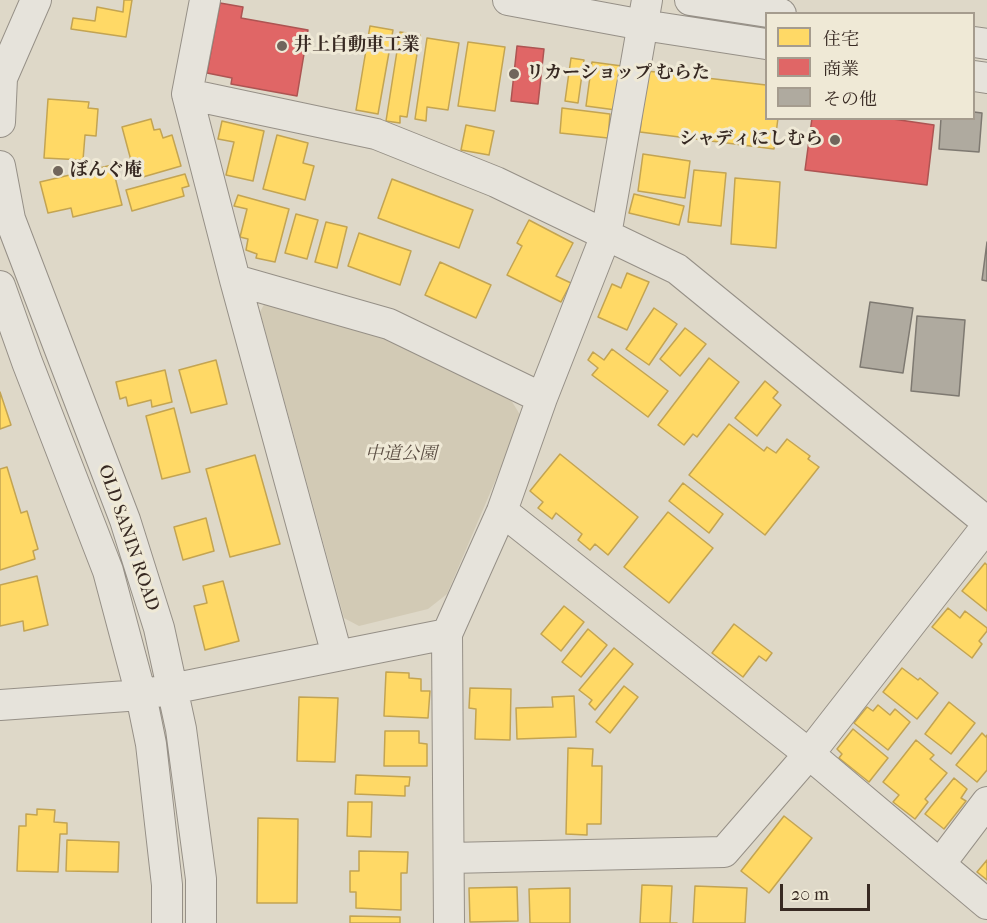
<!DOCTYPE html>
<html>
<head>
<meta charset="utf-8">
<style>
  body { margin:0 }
  #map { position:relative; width:987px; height:923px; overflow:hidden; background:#ded8c8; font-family:"IM FELL French Canon","Noto Serif JP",serif }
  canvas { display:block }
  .legend { position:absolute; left:765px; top:12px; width:210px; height:108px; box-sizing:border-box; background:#efe9d6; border:2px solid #a59c8e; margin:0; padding:8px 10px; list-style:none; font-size:18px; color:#372922 }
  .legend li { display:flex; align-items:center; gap:12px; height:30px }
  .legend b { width:30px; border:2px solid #a59c8e }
  .scale { position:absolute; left:780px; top:884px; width:90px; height:27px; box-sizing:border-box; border:3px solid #372922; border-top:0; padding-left:8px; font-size:18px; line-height:21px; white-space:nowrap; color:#372922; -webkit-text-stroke:4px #efe9d6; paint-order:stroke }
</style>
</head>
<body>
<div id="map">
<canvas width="987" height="923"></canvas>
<ul class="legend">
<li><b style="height:16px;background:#ffd966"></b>住宅</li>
<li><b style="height:16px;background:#e06666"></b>商業</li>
<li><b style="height:16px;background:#afaa9f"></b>その他</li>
</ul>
<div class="scale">20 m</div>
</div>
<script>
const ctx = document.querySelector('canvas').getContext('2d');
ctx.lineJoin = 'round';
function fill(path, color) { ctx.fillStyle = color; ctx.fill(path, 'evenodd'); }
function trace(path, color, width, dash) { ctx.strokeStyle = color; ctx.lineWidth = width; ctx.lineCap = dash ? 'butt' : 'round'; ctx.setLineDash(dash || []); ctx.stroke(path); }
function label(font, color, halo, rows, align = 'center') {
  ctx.font = font + ' "IM FELL French Canon","Noto Serif JP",serif'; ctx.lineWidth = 6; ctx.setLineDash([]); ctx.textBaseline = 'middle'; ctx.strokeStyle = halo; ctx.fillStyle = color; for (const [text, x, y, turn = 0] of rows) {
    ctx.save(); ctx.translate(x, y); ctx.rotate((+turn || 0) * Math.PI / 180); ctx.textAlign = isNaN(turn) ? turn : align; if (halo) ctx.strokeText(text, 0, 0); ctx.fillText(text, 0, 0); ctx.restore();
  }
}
fill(new Path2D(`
  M268 297 378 335 511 400 522 418 447 594 428 609 359 626 344 618 260 312Z`), '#d2cab5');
const homes = new Path2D(`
  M124 0H132L126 37 71 29 73 18 95 21 97 7 123 12Z
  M370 26 393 30 378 114 356 110Z
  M400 32 420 35 407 117 400 116V123L386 121Z
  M427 38 459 43 448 110 427 107 426 121 415 119Z
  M468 42 505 47 495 111 458 106Z
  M571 58 584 60 578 103 565 101Z
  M592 62 622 66 616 110 586 106Z
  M647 71 766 85V118H778L774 149 640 132Z
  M48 99 89 102 88 108 98 109 96 136 85 135 83 160 44 158Z
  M562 108 610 114 608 138 560 133Z
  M151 119 154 130 160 129 163 138 172 135 181 166 136 179 122 127Z
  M222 121 264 131 253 181 226 175 234 142 218 139Z
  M466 125 494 131 489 155 461 150Z
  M277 135 308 143 303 163 314 166 305 200 263 189Z
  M643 154 690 161 685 198 638 191Z
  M112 165 122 205 73 217 71 208 48 213 40 182Z
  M694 170 726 173 721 226 688 222Z
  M185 174 189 186 182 188 184 196 132 211 126 190Z
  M735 178 780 182 776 248 731 244Z
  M392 179 473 210 459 248 378 218Z
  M634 194 684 206 679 225 629 213Z
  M238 195 289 209 275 262 256 258 257 254 246 250 248 239 240 237 247 209 234 206Z
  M296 214 318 220 307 259 285 253Z
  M529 220 573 243 556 276 571 283 561 302 507 275 522 246 517 243Z
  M326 222 347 227 337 268 315 262Z
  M359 233 411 251 400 285 348 266Z
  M440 262 491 285 476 318 425 295Z
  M627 273 649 282 627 330 598 317 612 284 621 288Z
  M654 308 677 324 649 365 626 349Z
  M685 328 706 344 680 376 660 359Z
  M612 349 668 391 648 417 592 375 598 368 588 360 593 352 604 360Z
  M709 358 739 382 697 437 693 434 684 445 658 425Z
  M216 360 227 404 191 413 179 370Z
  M165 370 172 402 152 407 151 400 128 406 126 397 120 399 116 382Z
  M765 381 778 392 773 398 781 405 757 436 735 418Z
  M0 392 11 425 0 429Z
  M174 408 190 472 162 479 146 416Z
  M729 424 764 451 767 447 776 453 787 439 810 456 808 459 819 467 765 535 689 475Z
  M560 454 638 517 608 555 595 544 590 550 578 540 582 534 556 513 552 519 538 508 543 502 530 491Z
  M255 455 280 544 230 557 206 469Z
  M7 467 21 513 27 511 38 549 33 551 35 559 0 570V469Z
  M683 483 723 514 709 533 669 501Z
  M668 512 713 548 669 603 624 567Z
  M206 518 214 551 183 560 174 527Z
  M985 563 987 565V611L962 591Z
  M37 576 48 625 24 631 23 621 0 626V585Z
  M223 581 239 641 205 650 194 606 207 603 203 586Z
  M564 606 584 622 561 651 541 634Z
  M948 608 960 618 965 611 987 628V631L979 641 982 644 972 658 932 627Z
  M734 624 772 653 766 661 759 656 743 677 712 653Z
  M588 629 607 645 581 677 562 662Z
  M614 648 633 664 595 710 589 704 592 700 579 690Z
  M902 668 918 680 920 678 938 693 917 719 883 692Z
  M386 672 409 673V678L421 679V691H430L428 718 384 716Z
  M624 686 638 697 610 733 596 722Z
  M470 688 511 689 510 740 475 739 476 709 469 708Z
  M574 696 576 737 517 739 516 708 553 707 552 697Z
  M299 697 338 698 335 762 297 761Z
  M949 702 975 723 951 754 925 734Z
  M878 705 890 715 895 709 910 722 888 750 854 723 867 707 873 711Z
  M853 729 888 758 869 782 839 758 842 754 837 749Z
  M385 731H419V743L427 744V766H384Z
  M982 733 986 737 987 735V770L977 782 956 765Z
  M916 740 934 755 930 759 947 773 925 799 928 802 915 819 893 802 899 795 883 782Z
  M568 748 593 749 592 766H602L601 824H587V835L566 834Z
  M356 775 410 777 409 786H405V796L355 794Z
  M954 778 967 789 961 798 966 801 944 829 925 814Z
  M348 802H372L371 837 347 836Z
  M37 809 55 810 54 822 67 823V834H60L58 872 17 871 19 826H26V814L37 815Z
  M784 816 812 838 769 893 741 871Z
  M258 818 298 819 297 903H257Z
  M67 840 119 842 118 872 66 871Z
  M359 851 408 852 407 873H401V910L356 908V892H350V871H359Z
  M987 860V880L977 872Z
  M642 885 672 886 670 923H677H640Z
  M695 886 747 888 745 923H693Z
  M517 887 518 921 470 922 469 888Z
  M570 888V923H530L529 889Z
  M350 916 400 917V923H350Z`);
fill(homes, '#ffd966');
trace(homes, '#c3a452', 1.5);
const shops = new Path2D(`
  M220 3 243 7 241 18 308 30 297 96 231 84 232 78 207 73Z
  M517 46 544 49 538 104 511 101Z
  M812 118H886L934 125 927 185 805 170Z`);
fill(shops, '#e06666');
trace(shops, '#ad5452', 1.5);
const building = new Path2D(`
  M974 112 982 113 979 152 939 149 941 118H974Z
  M987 242V281L982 280Z
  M870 302 913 308 903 373 860 367Z
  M917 316 965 320 959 396 911 391Z`);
fill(building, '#afaa9f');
trace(building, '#7e7971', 1.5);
const minor = new Path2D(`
  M205 0 187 94 235 280 337 655
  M508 0 643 25 766 44
  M690 0 781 14
  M974 42 987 44
  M974 76 987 78
  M187 94 376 134 496 182 677 269 987 522
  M0 122 2 78 36 0
  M0 166 10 219 125 520 159 628 181 729 201 879V923
  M235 280 389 324 542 398
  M0 286 27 362 108 571 141 695 151 744 167 885V923
  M502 511 809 754 987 904
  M0 705 141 695 447 634
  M449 858 724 852 809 754 987 526
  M940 864 987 802
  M449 923 447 634 502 511 542 398 606 235 647 0`);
trace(minor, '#969087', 32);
trace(minor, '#e6e3db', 30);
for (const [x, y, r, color] of [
  [282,46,6,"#71665c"],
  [514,74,6,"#71665c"],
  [835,140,6,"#71665c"],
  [58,171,6,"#71665c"]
]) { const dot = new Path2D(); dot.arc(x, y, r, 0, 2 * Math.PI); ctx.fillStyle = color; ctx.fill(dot); trace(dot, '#efe9d6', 2); }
label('bold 18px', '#372922', '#efe9d6', [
  ["井上自動車工業",294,46],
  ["リカーショップ むらた",526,74],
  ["シャディにしむら",823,140,"right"],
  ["ぼんぐ庵",70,171]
], 'left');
label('italic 18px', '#5b4e43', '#efe9d6', [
  ["中道公園",401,455]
]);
label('18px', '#372922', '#efe9d6', [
  ["OLD SANIN ROAD",128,538,71]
]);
</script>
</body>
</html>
